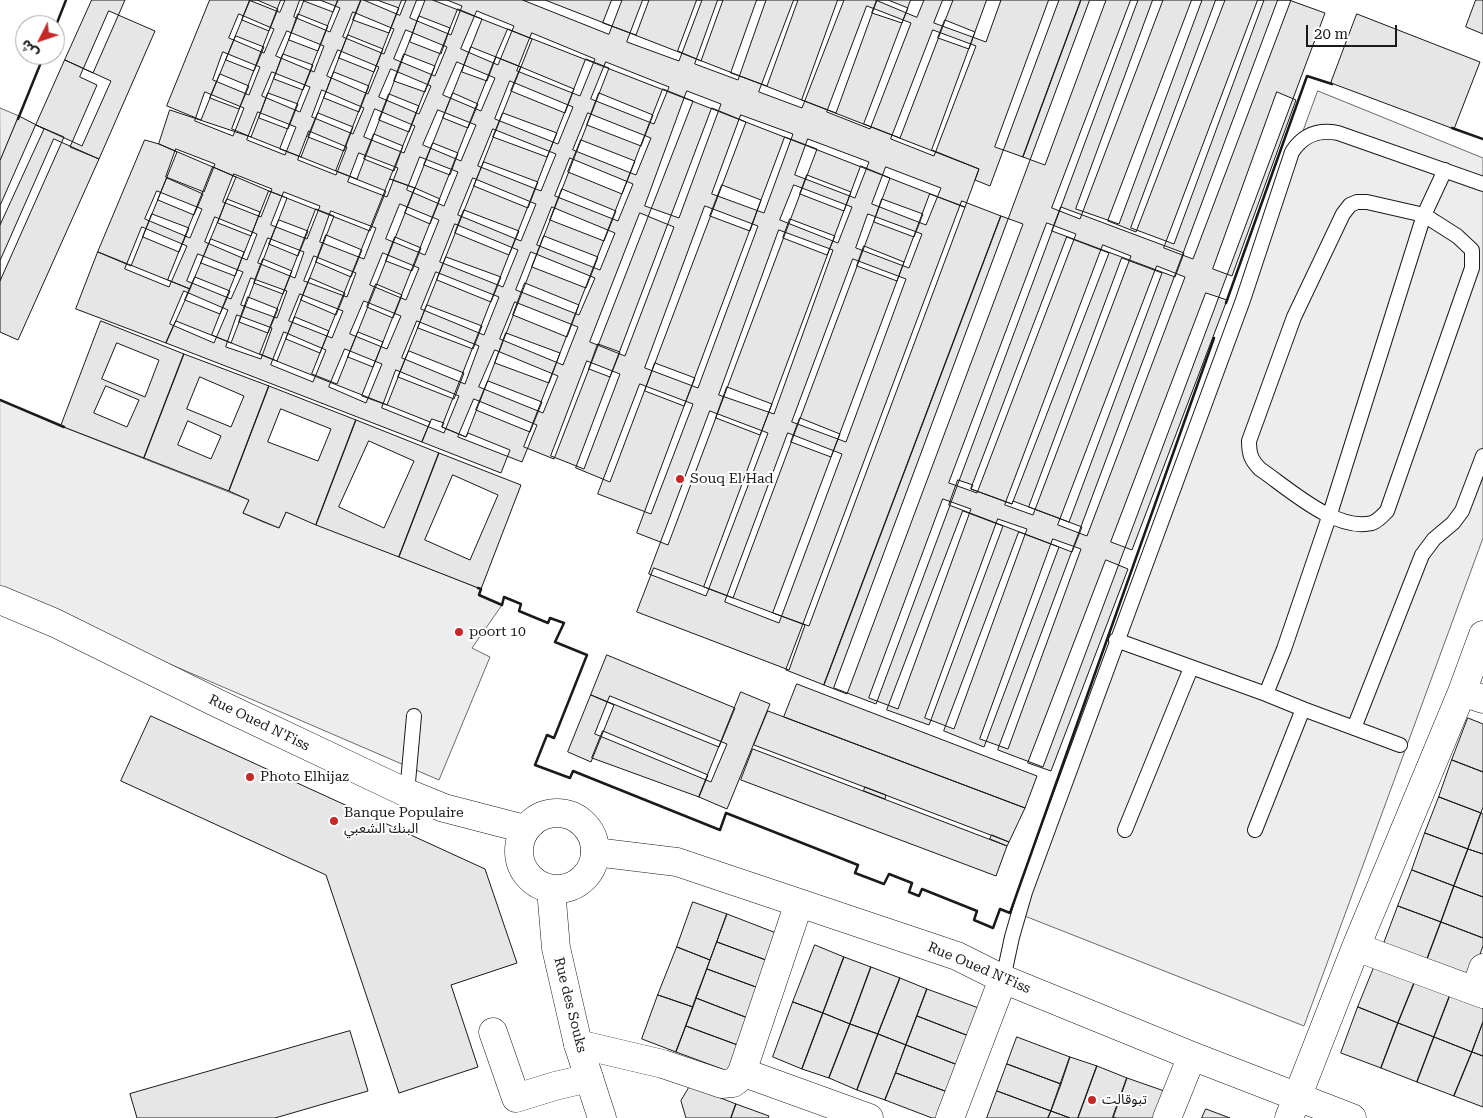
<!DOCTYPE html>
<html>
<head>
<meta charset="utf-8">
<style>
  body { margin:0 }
  #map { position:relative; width:1483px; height:1118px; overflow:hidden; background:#fff; font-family:"Roboto Serif","Noto Sans Arabic",serif }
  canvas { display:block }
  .north { position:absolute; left:15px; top:15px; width:50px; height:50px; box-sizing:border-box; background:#fff; border:1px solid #a3a3a3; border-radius:50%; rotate:229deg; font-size:14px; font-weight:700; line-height:20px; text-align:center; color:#1a1a1a }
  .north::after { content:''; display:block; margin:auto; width:18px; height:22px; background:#c62828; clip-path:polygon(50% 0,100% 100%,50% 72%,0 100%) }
  .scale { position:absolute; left:1306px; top:25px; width:91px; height:22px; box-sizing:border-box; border:2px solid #1a1a1a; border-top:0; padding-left:6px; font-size:15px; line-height:18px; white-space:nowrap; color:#1a1a1a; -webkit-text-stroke:4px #fff; paint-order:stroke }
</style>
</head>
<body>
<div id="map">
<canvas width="1483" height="1118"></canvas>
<div class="north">ش</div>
<div class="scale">20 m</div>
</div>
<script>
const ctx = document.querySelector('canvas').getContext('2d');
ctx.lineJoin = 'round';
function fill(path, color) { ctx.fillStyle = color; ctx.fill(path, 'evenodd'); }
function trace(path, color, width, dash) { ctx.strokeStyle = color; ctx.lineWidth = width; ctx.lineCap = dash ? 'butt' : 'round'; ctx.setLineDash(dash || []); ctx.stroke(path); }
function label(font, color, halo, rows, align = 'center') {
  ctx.font = font + ' "Roboto Serif","Noto Sans Arabic",serif'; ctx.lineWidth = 4; ctx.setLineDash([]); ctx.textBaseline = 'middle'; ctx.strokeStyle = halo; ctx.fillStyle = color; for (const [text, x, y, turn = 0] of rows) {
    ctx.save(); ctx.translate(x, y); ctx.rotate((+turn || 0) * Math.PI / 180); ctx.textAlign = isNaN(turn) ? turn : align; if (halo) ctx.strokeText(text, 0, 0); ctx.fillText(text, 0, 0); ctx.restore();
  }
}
const parking = new Path2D(`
  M1318 91 1483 158V538L1304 1026 1017 913Z
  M0 108 19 116 0 161Z
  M0 400 61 426 249 500 243 513 263 522 279 528 286 512 481 589 479 595 502 605 472 648 490 657 439 780 0 591Z`);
fill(parking, '#ededed');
trace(parking, '#6a6a6a', 1);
const building = new Path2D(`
  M92 0H125L93 73 65 60Z
  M210 0H250L201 120 167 106Z
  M249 0H285L280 12Z
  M250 0H257L278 9 269 31 242 20Z
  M281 0H304L251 137 232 129Z
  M300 0H320L340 8 330 32 294 17Z
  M304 0H338L333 12 304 1Z
  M338 0H361L301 157 280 149Z
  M361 0H377L399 8 389 33 353 20Z
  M364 0H406L400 15Z
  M402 0H425L357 179 336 171Z
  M417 0H447L462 6 451 35 410 18Z
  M433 0H545L979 169 965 207Z
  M523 0H622L609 34Z
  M612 0H649L636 35 603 23Z
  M643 0H702L679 61 627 42Z
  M697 0H723L701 61 678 51Z
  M718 0H766L738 80 695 64Z
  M757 0H798L767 86 731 73Z
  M794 0H844L802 108 759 92Z
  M838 0H877L836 113 802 100Z
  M876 0H924L917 17Z
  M877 0H888L908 8 902 23 872 13Z
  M911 0H953L900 138 864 124Z
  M943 0H1001L986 42 934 23Z
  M987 0H1059L990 186 975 180 979 169 932 150Z
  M1049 0H1081L1023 157 995 147Z
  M1081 0H1106L1045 165 1023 157Z
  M1090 0H1138L876 704 834 688Z
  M1131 0H1163L1080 219 1052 208Z
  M1153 0H1202L1119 224 1076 209Z
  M1192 0H1225L1136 232 1108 221Z
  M1216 0H1264L1174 244 1131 228Z
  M1258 0H1291L1193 259 1164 248Z
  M1278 0H1289L1325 13 1043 767 998 750Z
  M1476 0H1483V34L1466 27Z
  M867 6 911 23 870 129 827 112Z
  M458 9 482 19 415 188 390 179Z
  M109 11 155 31 99 159 70 147 97 85 80 77Z
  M477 11 514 26 498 65 461 49Z
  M353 12 394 29 384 54 343 37Z
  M239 14 274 29 264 53 229 38Z
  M298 14 328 26 318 51 289 40Z
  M1357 14 1480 62 1454 129 1331 83Z
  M419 16 450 28 441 54 410 42Z
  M945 20 975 32 969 49 938 38Z
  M508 29 532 39 521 67 496 57Z
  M406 30 447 47 435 76 394 59Z
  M933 30 976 46 934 156 891 139Z
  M287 31 324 46 314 72 276 56Z
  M532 33 595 59 580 96 517 71Z
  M348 35 383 49 374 72 339 58Z
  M236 36 264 47 254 71 226 60Z
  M471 47 496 57 487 81 462 72Z
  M338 50 379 67 368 94 327 76Z
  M223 52 260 67 249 95 213 80Z
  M283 54 313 65 303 90 274 79Z
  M404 54 435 66 425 92 394 81Z
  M496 57 521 67 387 405 362 396Z
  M586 59 609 68 466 437 442 427Z
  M65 60 111 81 82 146 36 125Z
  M457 62 495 78 481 111 443 95Z
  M606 62 669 87 654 124 591 99Z
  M521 67 574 89 565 113 511 91Z
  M391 69 431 86 419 114 379 97Z
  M272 72 310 87 300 112 262 96Z
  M334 72 369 86 359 112 324 98Z
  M220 74 249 86 239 109 210 98Z
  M510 81 573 107 558 144 495 119Z
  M663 89 693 101 554 459 524 447Z
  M322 90 364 108 353 134 312 117Z
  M687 91 721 104 679 218 645 206Z
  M205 92 244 108 233 136 195 121Z
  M1277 92 1296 100 1232 276 1213 269Z
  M268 93 298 104 288 129 259 118Z
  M453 93 478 104 468 128 443 118Z
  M599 93 653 115 641 146 587 125Z
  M389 94 419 106 409 132 379 120Z
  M712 108 746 122 610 482 576 468Z
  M375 109 415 126 404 153 364 137Z
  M170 110 251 137 386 191 370 231 269 191 159 144Z
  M438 110 476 125 461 161 423 145Z
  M258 112 296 127 285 155 247 140Z
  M318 113 353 127 344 151 308 137Z
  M503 113 557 133 547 157 493 137Z
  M588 113 651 138 636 175 573 150Z
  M741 115 793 134 764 213 712 194Z
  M19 116 44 129 0 225V161Z
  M36 125 64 137 0 281V206Z
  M493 129 556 154 541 191 478 166Z
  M309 131 347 147 336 175 298 160Z
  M374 134 403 146 394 171 364 159Z
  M785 137 817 149 668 545 637 533Z
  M54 139 99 159 18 340 0 332V261Z
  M808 139 869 162 855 198 795 175Z
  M145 140 159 144 177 152 131 266 98 252Z
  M581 140 635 161 622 194 568 172Z
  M433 143 458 153 450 175 424 165Z
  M176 149 215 164 204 192 166 177Z
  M359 153 398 168 387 197 348 182Z
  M420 157 458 172 444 206 407 190Z
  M570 158 633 184 618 221 555 196Z
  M484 162 538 182 528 208 474 186Z
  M861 166 890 178 733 598 704 587Z
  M213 167 236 177 190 289 168 280Z
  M886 167 941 188 926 225 872 204Z
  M234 174 272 189 261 217 223 202Z
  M807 175 851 192 844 211 800 194Z
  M167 178 203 194 194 215 158 200Z
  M473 178 536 204 521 241 458 215Z
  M390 179 415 188 337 384 312 374Z
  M722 185 761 200 750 231 710 216Z
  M794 185 852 207 838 243 780 220Z
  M415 188 440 199 430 224 405 213Z
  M562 189 616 211 604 241 550 220Z
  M157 191 202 209 190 238 145 219Z
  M269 191 287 198 231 343 212 335Z
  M284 192 320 206 307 239 271 225Z
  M930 194 965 207 809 626 773 613Z
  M227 199 260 212 251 236 218 223Z
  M882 199 923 214 914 237 874 222Z
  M962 201 1001 216 824 685 786 670Z
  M400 204 439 220 425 255 386 239Z
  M705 206 758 226 698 388 645 368Z
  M552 207 615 233 600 270 537 245Z
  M1061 207 1184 253 1175 277 1052 231Z
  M316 209 334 216 277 361 260 354Z
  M464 210 519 231 509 255 455 233Z
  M331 211 376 228 364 259 320 242Z
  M640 213 674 227 625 356 590 342Z
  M152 214 189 228 179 252 143 237Z
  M868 214 922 234 909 268 856 248Z
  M1001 216 1023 224 847 694 824 685Z
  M215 217 257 234 247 260 205 242Z
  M790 219 835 236 827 255 783 238Z
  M279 220 308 231 298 256 269 244Z
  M1047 223 1076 234 977 493 949 483Z
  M455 224 518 250 503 287 440 262Z
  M142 227 187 246 169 287 125 269Z
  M779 230 833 250 774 414 719 395Z
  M326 235 362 250 351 277 316 262Z
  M544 236 598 257 586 288 532 267Z
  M395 237 421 248 412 271 386 261Z
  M1067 237 1109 253 1012 504 971 489Z
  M268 238 304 252 295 278 258 263Z
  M211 239 244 252 235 276 201 263Z
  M1103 245 1131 256 1033 515 1005 505Z
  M864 246 904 262 897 281 857 266Z
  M98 252 190 289 166 343 76 309Z
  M531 252 595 278 579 315 516 290Z
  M383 253 419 268 406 300 370 285Z
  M198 254 243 272 231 299 187 281Z
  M314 256 356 273 347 297 304 281Z
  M446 257 501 277 491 302 437 280Z
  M1122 258 1162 273 1069 522 1029 507Z
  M263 259 292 271 283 294 254 283Z
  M853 259 906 279 846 442 792 422Z
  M1157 266 1185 277 1087 536 1058 525Z
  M436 272 499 297 484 335 421 309Z
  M195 277 230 291 220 314 185 300Z
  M251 278 287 291 277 318 241 305Z
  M310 278 345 293 336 315 301 300Z
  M525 283 579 305 567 337 513 315Z
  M376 284 402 295 393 318 367 307Z
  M184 291 228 310 214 343 170 324Z
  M1206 293 1227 300 1132 550 1111 542Z
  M300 294 343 311 332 338 289 321Z
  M248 297 278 309 268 333 239 322Z
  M364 301 401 316 387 349 350 334Z
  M515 302 578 327 563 365 500 339Z
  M427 305 482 326 473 349 418 328Z
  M237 315 272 328 261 359 226 347Z
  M295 317 329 331 320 353 286 339Z
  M101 321 184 354 144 458 61 426Z
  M176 321 430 422 422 442 166 343Z
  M417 321 479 346 465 384 402 358Z
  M284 332 326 350 313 382 271 365Z
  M358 332 383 342 373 367 348 357Z
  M506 333 560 353 549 383 495 363Z
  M117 343 159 360 145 397 102 379Z
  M598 344 620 352 610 377 589 369Z
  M345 349 382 364 366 403 329 387Z
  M495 350 558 376 543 413 479 387Z
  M409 351 464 373 454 399 398 377Z
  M184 354 269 386 229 491 144 458Z
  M587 361 620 374 584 469 551 456Z
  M655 363 695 378 684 406 645 391Z
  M396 370 459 396 444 433 382 408Z
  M200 377 244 396 231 427 187 409Z
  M488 381 542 402 530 432 476 410Z
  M640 384 693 404 651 514 598 494Z
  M106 386 139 400 127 427 94 413Z
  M269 386 356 420 316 525 286 512 279 528 243 513 249 500 229 491Z
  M727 387 772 404 760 435 716 418Z
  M474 399 537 425 522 462 458 437Z
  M281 409 331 429 318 461 268 442Z
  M710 411 768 433 706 596 649 574Z
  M800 418 840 434 831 457 791 442Z
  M432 419 444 423 442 427 466 437 468 433 510 450 501 473 422 442Z
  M356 420 439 453 399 557 316 525Z
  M188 421 221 436 211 459 178 445Z
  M788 433 842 454 779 623 725 602Z
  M369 441 414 461 384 528 339 507Z
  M439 453 521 485 481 589 399 557Z
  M453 475 498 495 470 560 425 540Z
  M958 480 973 485 971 489 1012 504 1013 501 1082 527 1072 552 949 505Z
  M943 499 971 509 898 709 869 698Z
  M963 511 1003 526 929 725 887 710Z
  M998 519 1027 529 954 729 925 718Z
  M1019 532 1059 547 984 747 944 731Z
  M1053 539 1081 549 1008 749 980 739Z
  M1106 560 1128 569 1051 771 1028 763Z
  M654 568 805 625 789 670 637 612Z
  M607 655 735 708 719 747 591 695Z
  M797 684 1037 776 1025 808 784 717Z
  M741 692 770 704 727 809 699 797Z
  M591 695 614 705 591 762 568 752Z
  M610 696 727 744 711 782 595 734Z
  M768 711 784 717 1025 808 1009 842 754 745Z
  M151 716 485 869 517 963 451 985 478 1067 399 1093 326 875 121 781Z
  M1468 718 1483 724V772L1452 760Z
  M603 731 708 775 699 797 592 758Z
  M753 749 1007 846 996 876 741 780Z
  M1452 760 1483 772V807L1481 813 1439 797Z
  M865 787 886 795 885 799 864 791Z
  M1439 797 1481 813 1468 849 1425 833Z
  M1481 813 1483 814V854L1468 849Z
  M1425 833 1468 849 1454 886 1412 870Z
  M992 835 1009 842 1007 846 990 839Z
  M1468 849 1483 854V897L1454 886Z
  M1412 870 1454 886 1441 922 1398 906Z
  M1454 886 1483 897V938L1441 922Z
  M693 902 727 914 710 960 677 947Z
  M1398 906 1441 922 1426 962 1383 946Z
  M727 914 784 936 774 963 717 942Z
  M1441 922 1483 938V946L1471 979 1426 962Z
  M717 942 774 963 764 990 707 969Z
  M815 945 844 957 823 1013 793 1002Z
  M677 947 710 960 693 1007 658 995Z
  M844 957 871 967 850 1024 823 1013Z
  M1375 965 1415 981 1398 1023 1358 1007Z
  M871 967 900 978 878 1034 850 1024Z
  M707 969 764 990 753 1020 696 998Z
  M900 978 927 989 906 1045 878 1034Z
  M1415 981 1450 995 1434 1037 1398 1023Z
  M927 989 984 1010 974 1038 917 1016Z
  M658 995 693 1007 676 1052 642 1039Z
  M1450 995 1483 1008V1022L1472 1052 1434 1037Z
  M696 998 753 1020 743 1047 686 1026Z
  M793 1002 823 1013 802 1069 773 1057Z
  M1358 1007 1398 1023 1381 1068 1341 1053Z
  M823 1013 850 1024 829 1078 802 1069Z
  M917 1016 974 1038 963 1067 906 1045Z
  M1483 1022V1056L1472 1052Z
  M1398 1023 1434 1037 1417 1082 1381 1068Z
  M850 1024 878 1034 857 1090 829 1078Z
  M686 1026 743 1047 733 1073 676 1052Z
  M350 1031 368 1091 275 1118H137L130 1094Z
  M878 1034 906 1045 885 1100 857 1090Z
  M1017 1037 1070 1057 1061 1084 1007 1064Z
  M1434 1037 1472 1052 1454 1096 1417 1082Z
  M906 1045 963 1067 953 1094 896 1073Z
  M1472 1052 1483 1056V1107L1454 1096Z
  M1070 1057 1097 1066 1078 1118H1070L1051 1111Z
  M1007 1064 1061 1084 1051 1111 997 1091Z
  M1097 1066 1127 1078 1113 1118H1078Z
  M896 1073 953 1094 944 1118H932L885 1100Z
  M1127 1078 1170 1093 1161 1118H1117L1113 1117Z
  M690 1086 736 1104 731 1118H686L681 1101Z
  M997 1091 1051 1111 1048 1118H987Z
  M736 1104 769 1116 768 1118H731Z
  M1206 1109 1230 1118H1202Z
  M1051 1111 1070 1118H1048Z`);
fill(building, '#e6e6e6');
trace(building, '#1a1a1a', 1);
const lane = new Path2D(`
  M1357 202H1367L1424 215 1457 236 1472 250V268L1387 511C1383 515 1378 521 1372 523 1336 532 1289 489 1260 469 1251 460 1249 454 1249 441L1294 317 1343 214 1350 205Z
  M1116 640 1266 694 1303 709 1400 745
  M1266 694 1284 649 1329 517 1424 215 1445 170
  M1354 728 1422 555 1434 539 1453 523 1462 511 1483 456
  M407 793 414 716
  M1125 830 1191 668
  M1255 830 1303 709
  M1003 979 1012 937 1025 892 1243 300 1292 152C1303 135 1318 129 1338 133L1483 184`);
const street = new Path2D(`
  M1462 692 1483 635
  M595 852 677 862 957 956 1003 979 1192 1056 1352 1118
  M1356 947 1483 994
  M1475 991 1483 968
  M493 1032 516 1098 555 1086 589 1078
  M578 1044 663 1064 722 1084 733 1083 737 1080 742 1072 799 903
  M742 1072 869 1118
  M950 1118 1003 979
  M1167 1118 1192 1056
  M1289 1118 1356 947 1462 692 1483 699`);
const secondary = new Path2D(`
  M0 600 55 623 217 703 407 793 444 808 525 829
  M519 851a38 38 0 1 1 76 0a38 38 0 1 1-76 0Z
  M551 889 556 948 578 1044 602 1118`);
trace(lane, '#1a1a1a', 16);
trace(street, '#1a1a1a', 29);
trace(secondary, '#1a1a1a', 29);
trace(lane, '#fff', 14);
trace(street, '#fff', 28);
trace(secondary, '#fff', 28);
trace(new Path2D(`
  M55 28 66 0
  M18 119 44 55
  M1452 128 1483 139
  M1226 303 1307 76 1332 84
  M0 400 64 427
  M478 588 481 589 479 595 502 605 504 597 521 604 519 611 548 623 550 618 564 623 555 642 587 655 554 738 547 735 535 765 570 778 573 771 720 830 726 813 858 865 855 873 884 884 889 874 912 883 909 892 919 896 922 889 977 911 974 920 993 928 1000 909 1010 913 1214 338`), '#1a1a1a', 2.5);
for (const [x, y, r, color] of [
  [680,479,5,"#c62828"],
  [459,632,5,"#c62828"],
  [250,777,5,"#c62828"],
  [334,821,5,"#c62828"],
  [1092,1100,5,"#c62828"]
]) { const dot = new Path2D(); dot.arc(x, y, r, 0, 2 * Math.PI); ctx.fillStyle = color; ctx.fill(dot); trace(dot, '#fff', 2); }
label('14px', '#1a1a1a', '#fff', [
  ["Souq El Had",690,479],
  ["poort 10",469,632],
  ["Photo Elhijaz",260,777],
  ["Banque Populaire",344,813],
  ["البنك الشعبي",344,829],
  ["تبوقالت",1102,1100]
], 'left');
label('14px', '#1a1a1a', '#fff', [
  ["Rue Oued N'Fiss",259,723,26],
  ["Rue Oued N'Fiss",979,968,23],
  ["Rue des Souks",570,1005,76]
]);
</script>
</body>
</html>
